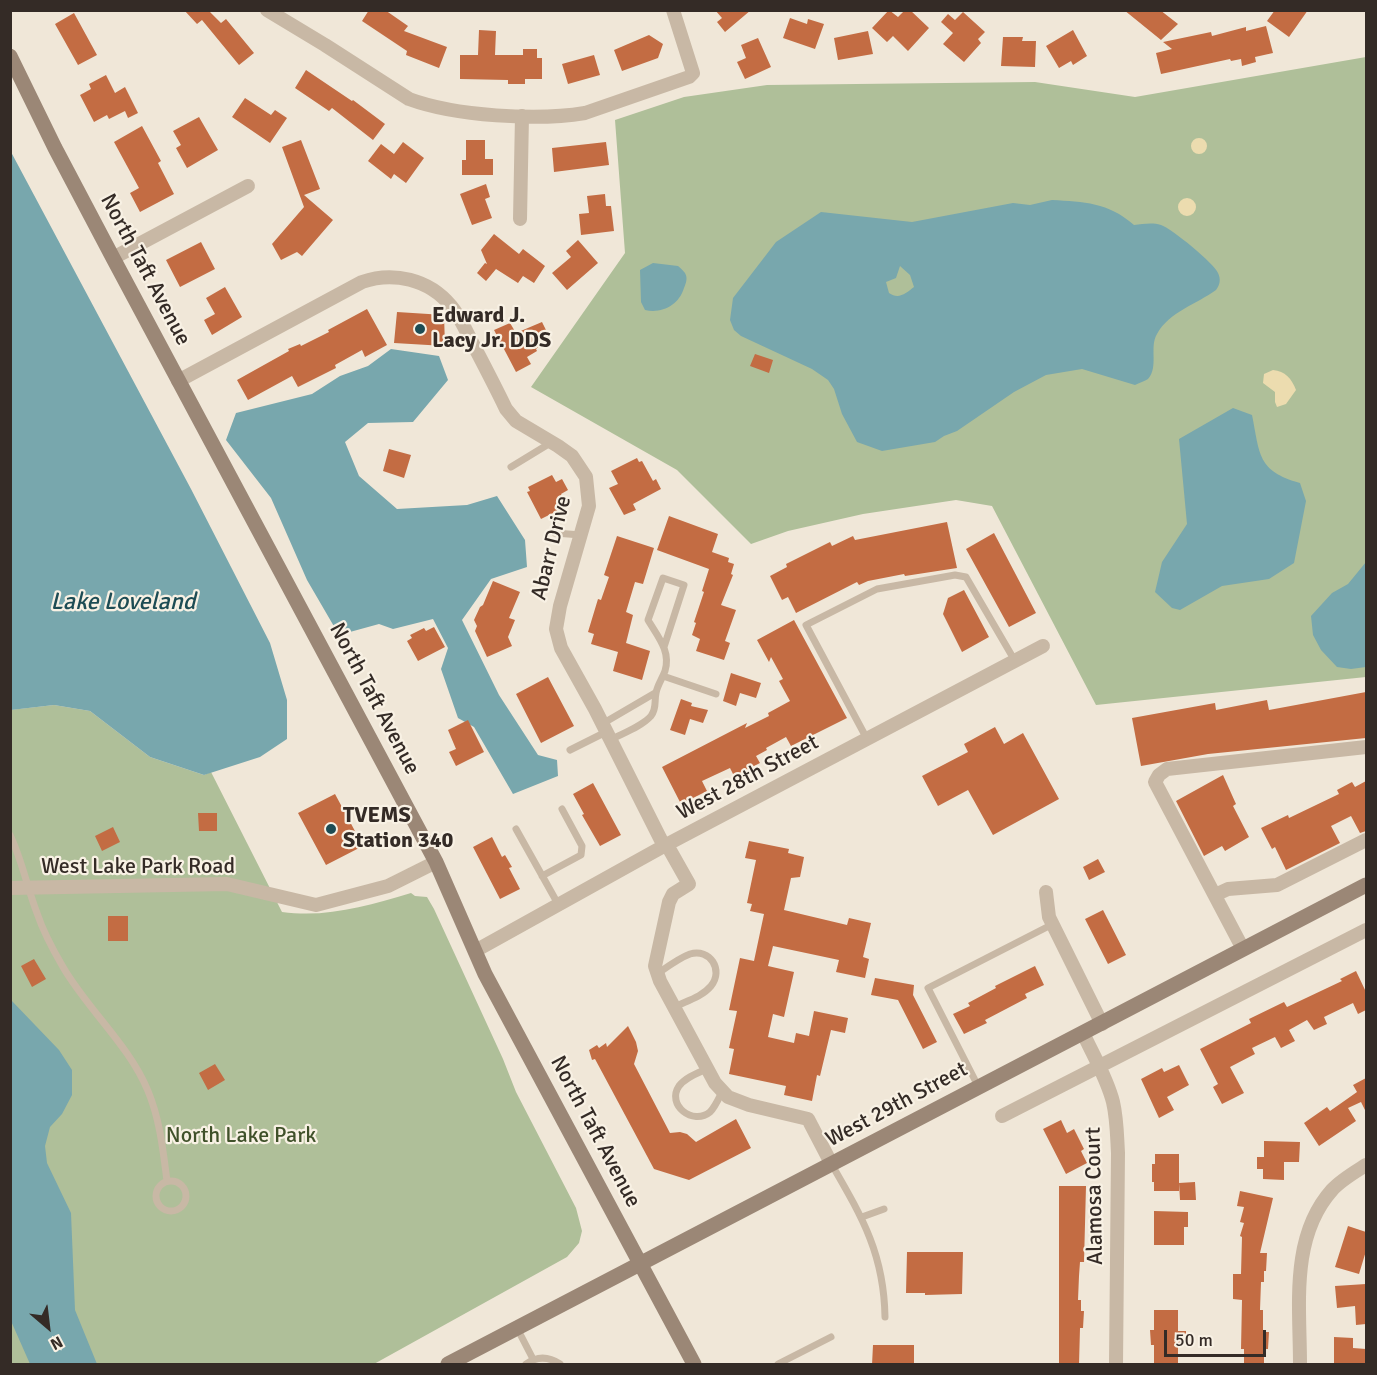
<!DOCTYPE html>
<html>
<head>
<meta charset="utf-8">
<style>
  body { margin:0 }
  #map { position:relative; width:1377px; height:1375px; overflow:hidden; background:#f0e7d8; font-family:Signika,sans-serif }
  canvas { display:block }
  .frame { position:absolute; inset:0; border:12px solid #342b26; pointer-events:none }
  .north { position:absolute; left:18px; top:1297px; width:60px; height:60px; -webkit-text-stroke:4px #f8f1e4; paint-order:stroke; rotate:152deg; font-size:16px; font-weight:700; line-height:24px; text-align:center; color:#342b26 }
  .north::after { content:''; display:block; margin:auto; width:21px; height:27px; background:#342b26; clip-path:polygon(50% 0,100% 100%,50% 72%,0 100%) }
  .scale { position:absolute; left:1164px; top:1330px; width:102px; height:27px; box-sizing:border-box; border:3px solid #342b26; border-top:0; padding-left:8px; font-size:18px; line-height:21px; white-space:nowrap; color:#342b26; -webkit-text-stroke:4px #f8f1e4; paint-order:stroke }
</style>
</head>
<body>
<div id="map">
<canvas width="1377" height="1375"></canvas>
<div class="frame"></div>
<div class="north">N</div>
<div class="scale">50 m</div>
</div>
<script>
const ctx = document.querySelector('canvas').getContext('2d');
ctx.lineJoin = 'round';
function fill(path, color) { ctx.fillStyle = color; ctx.fill(path, 'evenodd'); }
function trace(path, color, width, dash) { ctx.strokeStyle = color; ctx.lineWidth = width; ctx.lineCap = dash ? 'butt' : 'round'; ctx.setLineDash(dash || []); ctx.stroke(path); }
function label(font, color, halo, rows, align = 'center') {
  ctx.font = font + ' Signika,sans-serif'; ctx.lineWidth = 4.5; ctx.setLineDash([]); ctx.textBaseline = 'middle'; ctx.strokeStyle = halo; ctx.fillStyle = color; for (const [text, x, y, turn = 0] of rows) {
    ctx.save(); ctx.translate(x, y); ctx.rotate((+turn || 0) * Math.PI / 180); ctx.textAlign = isNaN(turn) ? turn : align; if (halo) ctx.strokeText(text, 0, 0); ctx.fillText(text, 0, 0); ctx.restore();
  }
}
fill(new Path2D(`
  M1366 57V677L1096 705 992 506 956 500 863 514 788 531 751 544 677 470 531 387 625 253 615 120 684 97 767 85 1035 82 1135 97Z
  M54 705 90 711 150 757 204 775 211 772 282 912C327 918 367 906 411 893L415 896 427 897 434 909 503 1059 516 1092 576 1208 582 1231 579 1243 567 1257 374 1364H11L10 710Z`), '#afbf99');
fill(new Path2D(`
  M1191 146a8 8 0 1 1 16 0a8 8 0 1 1-16 0Z
  M1178 207a9 9 0 1 1 18 0a9 9 0 1 1-18 0Z
  M1273 370C1285 371 1292 379 1296 390L1286 404 1277 407 1275 402V392L1263 383 1264 374Z`), '#ecdcaf');
fill(new Path2D(`
  M11 152 191 489 270 643 287 700V739L260 757 204 775 150 757 90 711 54 705 11 710Z
  M1052 200C1084 202 1108 202 1134 225 1143 224 1152 222 1161 225 1171 228 1215 264 1218 273 1221 279 1220 285 1216 290 1197 304 1169 312 1157 334 1149 347 1159 367 1148 379 1145 381 1139 383 1135 385L1082 369 1046 375 1014 392 957 431 944 436 935 442 882 451 857 442 842 414 834 389 828 380 812 369 741 336 734 330 730 320 733 298 776 242 821 212 912 222 1013 203 1030 205ZM900 266 910 275 914 287C906 293 899 300 889 293L886 282 896 278Z
  M653 263 678 266C681 268 683 271 685 273 688 278 686 283 684 288 679 305 662 314 645 310L641 302 640 270Z
  M391 349 439 356 448 380 413 422 368 423 345 442 359 476 397 509 467 505 497 496 525 540 527 567 491 579 462 620 499 695 538 755 557 760 558 776 513 794 474 727 458 718 441 669 448 648 433 619 393 629 379 624 339 635 307 580 271 498 226 440 236 413 312 394 340 376 368 366Z
  M1233 408 1252 415C1260 454 1257 471 1300 483L1306 501 1294 563 1269 579 1222 586 1180 610 1172 608 1155 592 1162 562 1187 524 1179 439Z
  M1366 562V667L1351 669 1337 667 1321 650 1313 635 1311 616 1332 593 1348 584Z
  M11 1000 59 1050 72 1070V1095L62 1114 50 1127 45 1146 47 1163 71 1213 75 1310 97 1364H30L11 1321Z`), '#78a7ad');
fill(new Path2D(`
  M184 10H211L210 12 221 23 226 19 254 53 239 65 202 20 197 24Z
  M369 10H385L408 26 404 31 447 47 439 68 406 55 407 51 362 21Z
  M715 10H751L725 32 717 22 722 18Z
  M889 10 898 17 905 10H910L929 28 908 51 893 36 887 42 872 28Z
  M1124 10H1160L1178 24 1161 40Z
  M1275 10H1308L1289 37 1267 21Z
  M963 12 985 32 978 39 981 43 964 62 943 44 953 33 941 22 948 14 955 20Z
  M74 13 97 55 78 65 55 24Z
  M790 18 807 24 808 19 824 24 815 49 783 38Z
  M1266 26 1273 53 1255 57 1256 62 1242 66 1241 59 1231 61 1230 59 1161 74 1156 53 1172 49 1163 42 1211 32 1212 36 1246 27V31Z
  M479 30 496 31 495 55H523V49H537V58H542V79H525V84H508V80L460 79V55H478Z
  M1073 30 1087 56 1073 65 1071 61 1059 68 1046 46Z
  M868 31 873 54 838 60 834 38Z
  M649 35 663 44 658 58 622 71 614 50Z
  M1003 37H1023L1022 41H1036L1035 67 1001 66Z
  M758 38 771 67 745 79 737 62 746 58 741 45Z
  M594 55 600 75 568 84 562 64Z
  M306 70 352 101 353 100 385 124 373 140 332 108 329 111 295 88Z
  M106 75 115 93 125 87 138 113 128 118 125 111 109 119 107 115 94 122 80 95 91 89 89 84Z
  M245 98 271 115 275 110 287 118 270 143 232 117Z
  M199 117 218 150 187 168 176 148 181 145 173 131Z
  M142 126 161 161 158 163 174 194 140 212 130 193 139 188 114 142Z
  M301 140 320 189 304 195 333 220 302 256 297 252 281 260 272 244 304 207 282 147Z
  M466 140H485V159H493V175H462V160H466Z
  M403 142 424 158 406 183 394 174 391 179 368 161 381 144 394 154Z
  M606 142 609 165 554 172 552 148Z
  M486 184 490 197 485 199 492 218 472 225 460 194Z
  M605 194 606 206H611L614 231 581 235 579 214 589 213 587 196Z
  M494 234 519 254 523 249 545 266 534 283 523 276 518 283 496 269 486 281 477 273 485 263 487 264 481 250Z
  M578 240 598 263 567 290 552 273 571 257 566 251Z
  M201 242 215 269 180 287 166 260Z
  M225 287 242 317 212 335 204 320 215 314 206 298Z
  M367 309 387 345 365 357 362 350 335 365 336 368 298 387 292 376 248 400 237 380 289 351 288 349 300 344 301 346 329 332 328 330Z
  M397 312 444 315 445 346 394 343Z
  M542 322 549 336 544 338 545 341 536 349 537 351 527 357 531 364 516 372 494 330 510 323 516 333Z
  M755 354 773 360 769 373 750 366Z
  M389 449 411 455 404 478 383 471Z
  M637 458 639 462 642 461 653 481 656 479 661 489 633 504 636 510 624 515 609 488 618 484 611 471Z
  M552 475 556 482 562 479 568 490 561 494 567 506 541 519 527 492 530 491 528 487Z
  M669 516 718 534 712 552 729 558 728 562 734 564 731 574 733 575 721 605 736 610 725 641 730 643 724 660 696 651 700 639 692 635 696 623 694 622 704 592 702 591 709 569 657 550Z
  M947 522 957 568 905 576 904 574 868 581 859 585 857 582 796 613 788 597 782 600 770 576 787 567 786 564 830 542 832 546 853 536 855 540Z
  M994 533 1036 613 1009 627 966 549Z
  M617 536 654 548 643 584 635 582 626 612 633 615 626 643 650 651 642 680 613 671 618 652 591 644 594 634 588 632 598 599 601 600 609 577 604 575Z
  M493 581 520 592 509 618 515 620 508 637 512 646 487 657 475 631 477 626 474 620 480 607 483 605Z
  M964 590 989 637 962 652 943 614 948 598Z
  M794 620 847 718 791 746 786 737 766 748 767 750 756 756 760 763 734 776 730 768 702 781 707 791 681 804 662 767 747 723 745 728 769 716 768 713 790 701 779 681 783 679 771 657 769 662 757 640Z
  M434 627 445 647 418 661 407 641 412 638 410 635 424 628 426 631Z
  M731 673 761 683 756 698 740 693 736 706 723 701Z
  M548 677 574 726 541 743 516 694Z
  M1366 692V738L1208 754 1141 766 1132 718 1215 703 1216 710 1267 700 1269 710Z
  M681 699 692 703 691 706 708 710 703 723 690 719 685 735 670 730Z
  M468 720 484 752 456 766 449 752 456 749 448 730Z
  M995 727 1004 744 1023 733 1059 799 993 835 968 790 938 806 922 776 968 752 964 744Z
  M1223 775 1236 804 1233 806 1249 837 1225 851 1222 846 1204 856 1176 801Z
  M1366 781V831L1360 833 1351 816 1331 826 1340 843 1286 870 1275 847 1272 849 1261 828 1288 815 1289 818 1339 794 1337 790 1352 782 1355 787Z
  M593 783 621 835 600 846 582 815 584 814 573 794Z
  M335 794 363 846 326 865 298 813Z
  M198 813H217V831H199Z
  M113 827 120 842 102 851 95 836Z
  M492 837 502 857 505 855 512 867 509 868 520 889 500 899 473 847Z
  M749 841 789 849 788 853 804 857 800 877 791 878 784 910 847 925 849 918 871 923 863 957 869 959 865 978 836 972 839 960 773 946 768 966 794 972 784 1017 773 1014 768 1037 794 1043 796 1033 809 1036 814 1011 848 1018 845 1033 831 1030 820 1076 817 1075 812 1101 784 1095 786 1086 729 1074 734 1049 729 1048 737 1011 729 1010 740 958 754 961 764 914 750 911 752 904 747 903 756 860 745 858Z
  M1098 859 1105 872 1089 880 1083 867Z
  M1103 910 1126 955 1108 964 1085 919Z
  M108 916H128V941H108Z
  M34 959 46 979 32 987 21 966Z
  M1035 966 1044 985 1025 994 1027 998 985 1020 987 1023 964 1034 953 1014 970 1006 968 1003 996 988 995 986Z
  M1356 971 1366 992V1010L1358 1014 1353 1003 1324 1017 1327 1024 1314 1030 1307 1020 1289 1030 1295 1041 1281 1048 1275 1037 1252 1048 1255 1054 1230 1067 1244 1093 1222 1104 1213 1087 1218 1084 1200 1049 1251 1023 1249 1019 1284 1002 1287 1007 1342 981 1340 979Z
  M875 978 914 985 913 995 937 1042 923 1049 898 1000 871 995Z
  M628 1026 636 1042 638 1051 634 1064 670 1133 680 1132 687 1134 696 1142 736 1119 751 1148 689 1180 654 1169 595 1059 592 1060 589 1050 597 1045 599 1048 606 1043 607 1047Z
  M215 1064 225 1080 208 1090 199 1073Z
  M1179 1065 1189 1085 1167 1097 1174 1110 1159 1118 1141 1079 1162 1068 1164 1072Z
  M1366 1078V1112L1361 1102 1348 1108 1356 1121 1319 1146 1304 1123 1327 1107 1330 1111 1357 1092 1353 1085Z
  M1061 1120 1067 1133 1074 1129 1084 1149 1081 1151 1087 1163 1066 1174 1043 1129Z
  M1264 1141 1300 1142 1299 1162H1284V1180L1263 1179V1169H1257V1157H1264Z
  M1155 1154H1179V1191H1154V1182H1152V1164H1155Z
  M1195 1182 1196 1200H1180L1179 1183Z
  M1059 1186H1086L1084 1262H1080L1079 1276 1078 1300H1081V1311H1084L1083 1328H1080L1079 1365H1059Z
  M1240 1191 1273 1198 1260 1253H1267L1266 1271H1264V1282H1261L1260 1310H1263V1332H1269L1268 1349H1264V1365H1244V1349H1241L1242 1300 1233 1299V1274H1241L1242 1237 1240 1236 1244 1223 1240 1222 1244 1207 1237 1206Z
  M1154 1211 1188 1212V1227H1184V1245H1154Z
  M1348 1226 1366 1232V1251L1359 1274 1335 1267Z
  M907 1252H963L962 1294 925 1295V1293H906Z
  M1366 1284V1324L1356 1325 1355 1306 1337 1308 1335 1286Z
  M1154 1310H1178V1331H1186V1345H1178V1365H1154V1345H1151L1150 1330H1154Z
  M1334 1337 1353 1338V1348L1366 1349V1365H1334Z
  M873 1345H914V1365H872Z`), '#c36c43');
trace(new Path2D(`
  M511 467 552 442
  M555 533 581 535
  M663 676 716 694
  M602 724 655 693
  M867 739 806 625 877 589 955 575 966 577 1015 661
  M610 740C623 733 641 727 651 716 657 708 654 702 656 693 657 686 662 679 665 671 671 651 658 637 648 620L663 578 684 585 664 647
  M570 750 606 732
  M516 829 558 904
  M10 835C22 860 27 887 37 913 43 931 53 950 63 967 88 1010 129 1045 148 1091 160 1120 163 1150 167 1181
  M542 876 581 855 582 846 562 809
  M657 974C667 967 679 958 690 954 710 948 724 970 711 986 702 997 686 1001 674 1007
  M707 1069C698 1073 686 1077 679 1086 666 1105 693 1126 710 1112 715 1107 719 1098 722 1092
  M979 1088 928 988 1053 924
  M832 1165C862 1217 884 1254 885 1317
  M156 1196a15 15 0 1 1 30 0a15 15 0 1 1-30 0Z
  M862 1217 884 1209
  M517 1328 533 1359
  M526 1364C537 1356 548 1356 560 1364
  M778 1364 831 1337`), '#c8b8a5', 7);
trace(new Path2D(`
  M267 10 325 45 409 99C455 116 537 121 585 113L689 77 693 73 673 10
  M520 219 522 116
  M113 258 248 186
  M178 381 362 282C393 271 429 279 451 306 461 318 467 333 474 346 485 367 496 388 506 409L516 421 558 446 572 456 586 477 589 506 560 606 556 629 561 648 595 709 664 846
  M667 845 689 884 673 894 669 902 655 966 660 981 715 1083 728 1097 749 1105 808 1119 832 1165
  M10 888 227 884 316 905 388 886 436 862
  M1046 892 1049 917 1102 1024
  M1215 895 1228 889 1277 885 1366 840
  M1243 949 1155 782 1159 775 1167 769 1366 747
  M475 951 664 846 1043 646
  M1083 1033C1093 1055 1107 1078 1113 1102 1117 1119 1117 1136 1118 1153L1116 1364
  M1002 1116 1366 930
  M1300 1364C1300 1306 1290 1237 1332 1190 1341 1180 1355 1172 1366 1165`), '#c8b8a5', 14);
trace(new Path2D(`
  M10 56 55 148 113 258 436 862 485 974 694 1364
  M448 1364 1366 885`), '#9b8776', 15);
for (const [x, y, r, color] of [
  [420,329,6,"#1d4c54"],
  [331,829,6,"#1d4c54"]
]) { const dot = new Path2D(); dot.arc(x, y, r, 0, 2 * Math.PI); ctx.fillStyle = color; ctx.fill(dot); trace(dot, '#f8f1e4', 2); }
label('22px', '#342b26', '#f8f1e4', [
  ["North Taft Avenue",145,270,62],
  ["Abarr Drive",552,548,-76],
  ["North Taft Avenue",374,699,62],
  ["West 28th Street",748,778,-28],
  ["West Lake Park Road",138,867],
  ["West 29th Street",897,1105,-28],
  ["North Taft Avenue",595,1132,62],
  ["Alamosa Court",1095,1196,-91]
]);
label('bold 22px', '#342b26', '#f8f1e4', [
  ["Edward J.",432,316],
  ["Lacy Jr. DDS",432,341],
  ["TVEMS",343,816],
  ["Station 340",343,841]
], 'left');
label('22px', '#40512a', '#f8f1e4', [
  ["North Lake Park",241,1136]
]);
label('italic 24px', '#1d4c54', '#f8f1e4', [
  ["Lake Loveland",123,603]
]);
</script>
</body>
</html>
